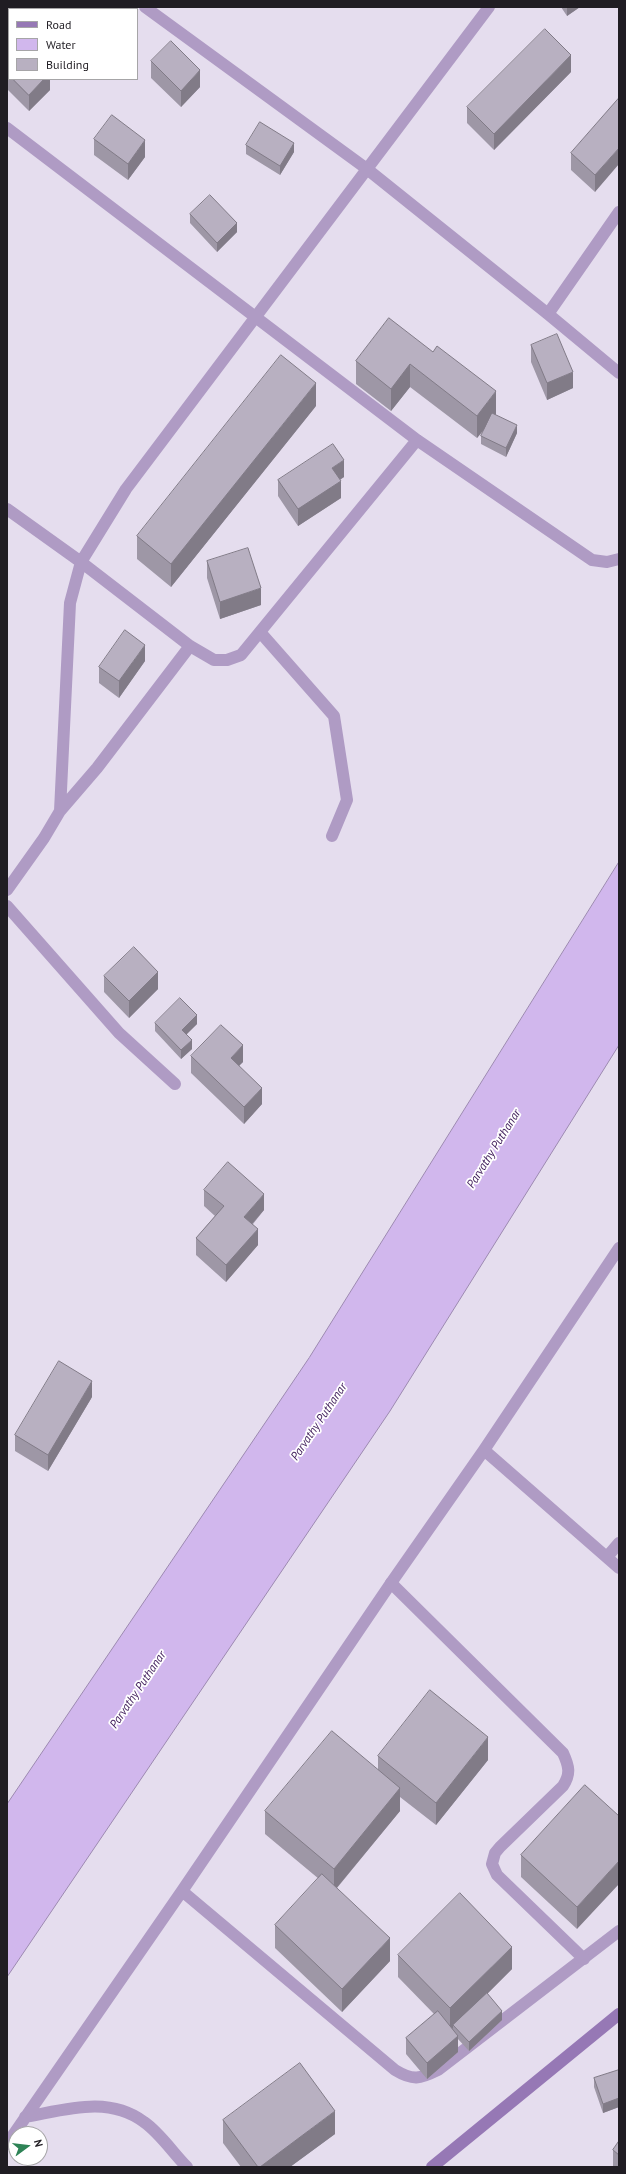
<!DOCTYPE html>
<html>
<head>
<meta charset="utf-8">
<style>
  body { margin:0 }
  #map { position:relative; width:626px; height:2174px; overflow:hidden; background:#e5ddee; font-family:"PT Sans",sans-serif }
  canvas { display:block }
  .frame { position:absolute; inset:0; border:8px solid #201d23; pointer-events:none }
  .legend { position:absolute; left:8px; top:8px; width:130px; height:72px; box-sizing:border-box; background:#fff; border:1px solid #a6a5a7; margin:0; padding:5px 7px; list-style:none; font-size:12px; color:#201d23 }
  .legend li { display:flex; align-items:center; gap:8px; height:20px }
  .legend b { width:20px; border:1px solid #a6a5a7 }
  .north { position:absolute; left:8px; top:2126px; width:40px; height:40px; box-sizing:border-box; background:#fff; border:1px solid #a6a5a7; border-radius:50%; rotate:75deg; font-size:11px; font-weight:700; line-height:16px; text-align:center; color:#201d23 }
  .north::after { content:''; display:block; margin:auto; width:14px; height:18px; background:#2e8356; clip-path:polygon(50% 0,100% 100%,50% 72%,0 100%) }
</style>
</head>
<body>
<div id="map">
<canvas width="626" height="2174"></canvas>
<div class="frame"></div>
<ul class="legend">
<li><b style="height:5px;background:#9678b5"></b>Road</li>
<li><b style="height:11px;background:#d1b7ed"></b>Water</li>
<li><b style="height:11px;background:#b8b0c1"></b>Building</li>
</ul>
<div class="north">N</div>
</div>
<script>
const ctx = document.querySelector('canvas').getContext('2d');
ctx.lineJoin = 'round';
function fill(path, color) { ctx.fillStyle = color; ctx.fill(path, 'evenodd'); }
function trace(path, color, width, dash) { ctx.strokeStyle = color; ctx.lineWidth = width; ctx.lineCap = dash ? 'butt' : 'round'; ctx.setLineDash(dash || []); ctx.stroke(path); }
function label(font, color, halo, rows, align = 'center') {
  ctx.font = font + ' "PT Sans",sans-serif'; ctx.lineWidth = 3.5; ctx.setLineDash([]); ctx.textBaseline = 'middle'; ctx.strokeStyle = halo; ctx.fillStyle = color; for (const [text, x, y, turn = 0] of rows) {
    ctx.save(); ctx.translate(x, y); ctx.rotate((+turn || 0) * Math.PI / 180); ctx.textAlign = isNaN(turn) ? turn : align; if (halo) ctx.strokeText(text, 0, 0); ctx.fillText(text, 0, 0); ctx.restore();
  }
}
const water = new Path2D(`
  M619 862V1045L390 1411 7 1977V1804L309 1358Z`);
fill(water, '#d1b7ed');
trace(water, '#9c89b0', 1);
trace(new Path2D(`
  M484 1450 619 1568
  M607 1557 619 1543
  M182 1891 395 2070C413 2081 420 2079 438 2070L619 1931
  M25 2117C65 2110 108 2095 144 2122 160 2133 173 2153 187 2167
  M7 2144 182 1891 391 1583 484 1450 619 1248`), '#af9bc4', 12);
trace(new Path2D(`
  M145 7 367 169 548 314 619 373
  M7 128 417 440 592 560 607 562 619 559
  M548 314 619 212
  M7 509 81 562 190 646 214 660H227L241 655 417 440
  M260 632 334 716 347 800 332 836
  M60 811 97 768 190 646
  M7 890 44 838 60 811 70 603 81 562 126 489 489 7
  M7 906 119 1033 175 1084
  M391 1583 563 1753C569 1766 571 1774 563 1786L500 1847 495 1853 492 1864 497 1875 584 1959`), '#af9bc4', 12);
trace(new Path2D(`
  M432 2167 619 2014`), '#9678b5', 12);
fill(new Path2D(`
  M561 7H580L567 16Z
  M9 55V79H50V90L29 111 7 89V57Z
  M151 61 200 87 181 107 151 78Z
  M571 72 494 150 467 123V107Z
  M619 98 595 192 571 170V153Z
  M94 139 145 157 128 180 94 155Z
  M246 145 294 152 280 175 246 154Z
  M190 214 237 232 217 252 190 223Z
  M389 318 496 414V415L517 433 506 457 481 444V436L484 430 477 438 410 387 391 411 356 384V361Z
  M531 345 573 388 547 400 531 362Z
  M316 406 171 587 137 559V536Z
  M344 477 340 480 341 498 298 526 278 496V480Z
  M207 561 261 605 220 619 207 578Z
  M145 661 119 698 99 683V667Z
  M104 976 158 989 129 1018 104 992Z
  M155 1023 197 1024 186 1034 192 1049 181 1059 155 1031Z
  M191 1056 243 1062 239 1065 262 1104 244 1124 191 1073Z
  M204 1190 264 1210 253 1224 258 1245 226 1282 196 1255V1238L215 1216 204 1206Z
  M92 1397 48 1471 15 1451V1435Z
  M378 1756 488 1760 436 1825 400 1797V1811L337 1888 390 1961 342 2012 275 1948V1925L319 1879 265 1834V1811L378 1770Z
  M585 1785 577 1929 521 1877V1855Z
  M398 1955 512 1969 487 1994 502 2020 469 2051 458 2039V2052L427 2079 406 2054V2038L434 2014 398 1977Z
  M619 2070V2107L603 2113 594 2087V2078Z
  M223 2120 335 2134 290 2167H241L223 2143Z
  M619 2141V2167H613V2150Z`), '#9e97a6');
fill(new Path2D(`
  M567 7H580L567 16Z
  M571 55V72L494 150V134Z
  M200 70V87L181 107V91Z
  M44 79H50V90L29 111V95Z
  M145 140V157L128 180V164Z
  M294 143V152L280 175V166Z
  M619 148V164L595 192V175Z
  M237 223V232L217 252V243Z
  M410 364V387L391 411V389Z
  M573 372V388L547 400V383Z
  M316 383V406L171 587V564Z
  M496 391V414L477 438V416Z
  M517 425V433L506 457V448Z
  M344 460V477L332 484V468Z
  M341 481V498L298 526V509Z
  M261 588V605L220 619V602Z
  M145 645V661L119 698V681Z
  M158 972V989L129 1018V1001Z
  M197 1015V1024L182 1039V1030Z
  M192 1040V1049L181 1059V1050Z
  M243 1045V1062L231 1074V1058Z
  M262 1088V1104L244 1124V1107Z
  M264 1194V1210L244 1233V1217Z
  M258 1229V1245L226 1282V1265Z
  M92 1381V1397L48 1471V1455Z
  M488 1737V1760L436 1825V1803Z
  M400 1788V1811L334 1891V1869Z
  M619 1861V1884L577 1929V1907Z
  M390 1938V1961L342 2012V1989Z
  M512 1947V1969L455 2026 453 2025V2028L450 2031V2008Z
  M502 2011V2020L469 2051V2042Z
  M458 2036V2052L427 2079V2063Z
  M619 2098V2107L603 2113V2104Z
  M335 2111V2134L290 2167H260Z`), '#817b87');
const building = new Path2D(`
  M545 29 571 55 494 134 467 107Z
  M171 41 200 70 181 91 151 61Z
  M9 55V75L7 73V57Z
  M13 79H44L29 95Z
  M619 98V148L595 175 571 153Z
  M112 115 145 140 128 164 94 139Z
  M260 122 294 143 280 166 246 145Z
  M210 195 237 223 217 243 190 214Z
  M389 318 433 352 437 346 496 391 477 416 410 364 391 389 356 361Z
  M557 334 573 372 547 383 531 345Z
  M281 355 316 383 171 564 137 536Z
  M492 413 517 425 506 448 481 436Z
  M333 444 344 460 332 468 341 481 298 509 278 480Z
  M248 548 261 588 220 602 207 561Z
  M125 630 145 645 119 681 99 667Z
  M134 947 158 972 129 1001 104 976Z
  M180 998 197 1015 182 1030 192 1040 181 1050 155 1023Z
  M221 1025 243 1045 231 1058 262 1088 244 1107 191 1056Z
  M228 1162 264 1194 244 1217 258 1229 226 1265 196 1238 224 1206 204 1190Z
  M59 1361 92 1381 48 1455 15 1435Z
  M430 1690 488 1737 436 1803 378 1756Z
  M332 1731 400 1788 334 1869 265 1811Z
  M585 1785 619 1816V1861L577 1907 521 1855Z
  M322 1874 390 1938 342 1989 275 1925Z
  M460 1893 512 1947 450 2008 398 1955Z
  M487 1993 502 2011 469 2042 453 2025Z
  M438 2011 458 2036 427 2063 406 2038Z
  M300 2063 335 2111 260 2167H258L223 2120Z
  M619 2070V2098L603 2104 594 2078Z
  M619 2141V2155L613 2150Z`);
fill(building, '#b8b0c1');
trace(building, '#817b87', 1);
label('italic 12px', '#3f1c5a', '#fff', [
  ["Parvathy Puthanar",494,1149,-58],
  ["Parvathy Puthanar",319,1422,-56],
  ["Parvathy Puthanar",138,1690,-56]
]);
</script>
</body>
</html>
